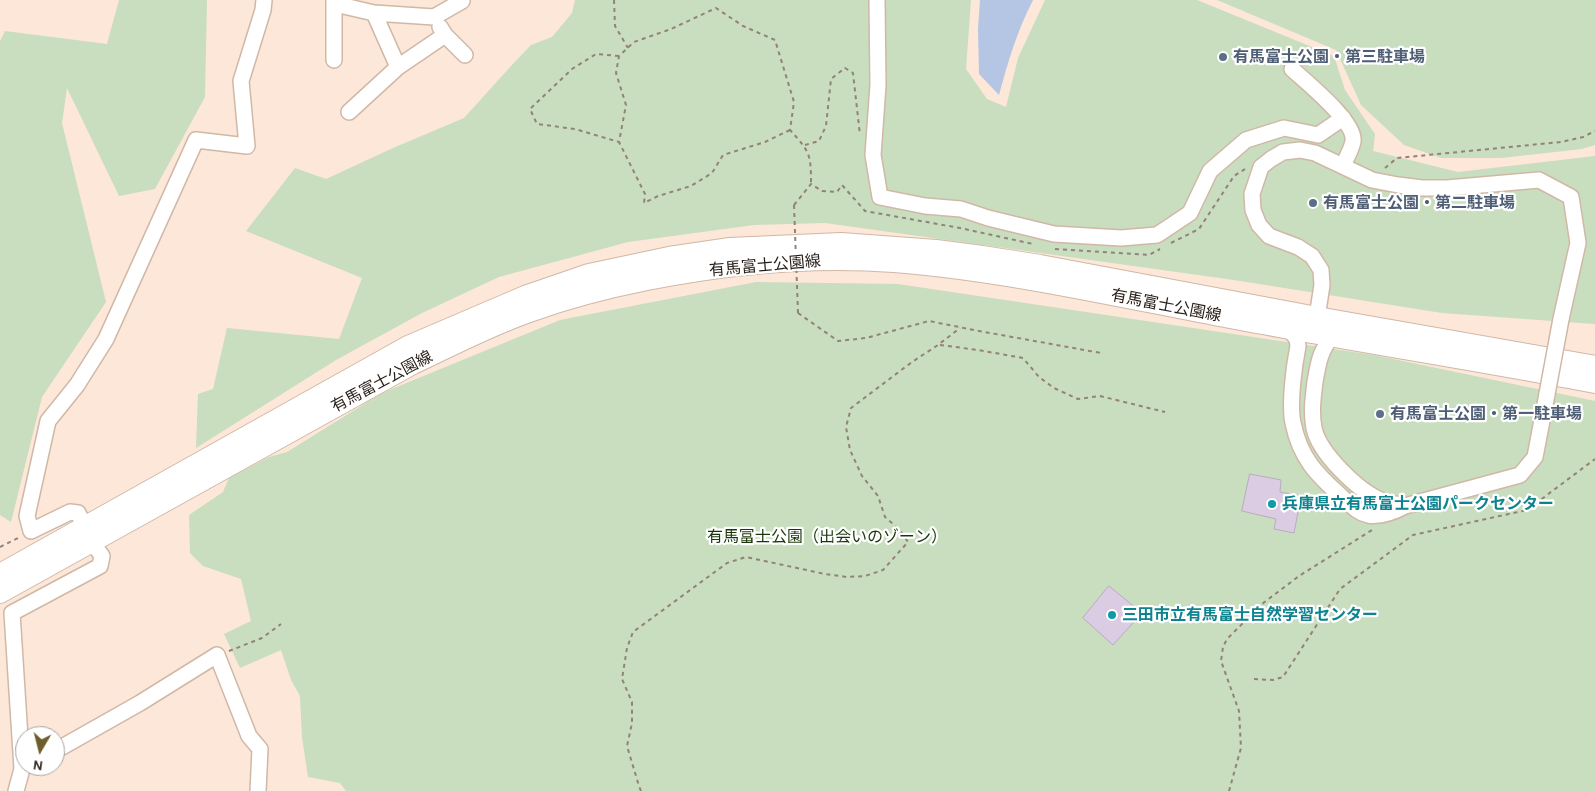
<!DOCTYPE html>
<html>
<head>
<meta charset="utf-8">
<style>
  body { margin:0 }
  #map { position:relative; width:1595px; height:791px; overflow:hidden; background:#fce7d9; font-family:Karla,sans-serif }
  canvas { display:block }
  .north { position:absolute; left:15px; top:726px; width:50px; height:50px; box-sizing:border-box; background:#fff; border:1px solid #a8a5a2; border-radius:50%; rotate:188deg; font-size:14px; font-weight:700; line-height:20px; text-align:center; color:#261d17 }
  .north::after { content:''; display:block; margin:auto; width:18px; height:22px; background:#6d5e2c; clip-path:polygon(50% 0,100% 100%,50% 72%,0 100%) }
</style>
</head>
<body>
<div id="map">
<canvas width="1595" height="791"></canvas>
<div class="north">N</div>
</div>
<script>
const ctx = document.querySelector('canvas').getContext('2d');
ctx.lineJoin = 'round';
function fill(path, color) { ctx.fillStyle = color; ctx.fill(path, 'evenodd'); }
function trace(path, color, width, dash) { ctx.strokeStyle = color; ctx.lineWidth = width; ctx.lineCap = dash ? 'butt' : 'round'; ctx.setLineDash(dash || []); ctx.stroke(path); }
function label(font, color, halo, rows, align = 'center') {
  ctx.font = font + ' Karla,"Noto Sans JP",sans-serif'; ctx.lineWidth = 4.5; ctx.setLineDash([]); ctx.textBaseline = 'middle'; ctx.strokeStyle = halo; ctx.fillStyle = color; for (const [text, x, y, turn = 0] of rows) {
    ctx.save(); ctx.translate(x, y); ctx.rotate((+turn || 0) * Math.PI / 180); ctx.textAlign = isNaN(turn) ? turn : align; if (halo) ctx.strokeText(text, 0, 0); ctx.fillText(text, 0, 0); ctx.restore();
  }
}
fill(new Path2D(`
  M119 0H207L205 97 155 189 119 196 67 88 62 123 106 302 42 397 11 522 0 515V41L5 31 107 44Z
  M575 0H971L966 69 987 99 1006 107 1018 58 1045 0H1197L1334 56 1345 90 1375 134 1373 151 1458 172 1595 156V324L1442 313 1234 280 825 223 754 225 628 242 499 277 422 313 336 360 196 448 198 394 213 389 227 328 339 339 362 278 246 231 295 168 326 179 393 148 464 118 511 66 531 45 552 37 572 13Z
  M1217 0H1595V145L1582 149 1501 158H1441L1404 145 1361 105 1336 50Z
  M756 282 898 284 1374 355 1595 401V791H346L340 783 308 777 302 737 300 696 291 680 281 650 240 668 224 634 251 621 241 579 203 566 190 553 189 515 223 492 229 478 269 457 287 452 382 393 560 320Z`), '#c9ddbf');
fill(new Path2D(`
  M980 0H1033C1017 31 1008 62 999 95L979 74 978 29Z`), '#b4c6e4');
const building = new Path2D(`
  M1250 474 1281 480 1280 492 1301 496 1294 533 1274 529 1276 519 1242 511Z
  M1109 586 1142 613 1113 645 1083 618Z`);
fill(building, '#dbcce4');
trace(building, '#baacc3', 1);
const minor = new Path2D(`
  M334 0V60
  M877 0 878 85 873 155 880 197 925 206 961 209 988 218 1054 234 1121 238 1157 235 1190 213 1210 171 1246 140 1284 128 1318 135 1343 118
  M335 4 374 13 434 17 462 1
  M440 27 445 35 465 55
  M398 67 445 35
  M1292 69C1306 82 1356 122 1353 141 1352 149 1346 158 1343 166
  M349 112 398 67 374 13
  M1317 317 1322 285 1321 270 1312 256 1298 247 1269 236 1259 225 1253 210 1252 194 1261 167 1271 159 1283 152 1300 150 1315 153 1372 180 1398 185 1422 188H1447L1539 180 1571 197 1578 243 1561 319
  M1289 329 1297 339 1298 346C1294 366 1289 404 1293 423 1300 458 1317 475 1343 498 1351 505 1358 513 1368 515 1381 517 1394 512 1405 506L1520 475 1535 457 1547 394
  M1332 337C1320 350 1318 365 1315 382 1313 398 1311 412 1314 428 1319 453 1359 492 1383 501 1390 504 1398 504 1405 506
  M55 751 140 703 217 655 249 736 260 749 258 791
  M16 791 22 769 12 613 100 566 102 556 92 542 78 513 70 512 31 531 27 516 48 421 77 385 106 339 196 140 247 146 241 81 263 10 264 0`);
const major = new Path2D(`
  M0 574 408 346 525 296 589 274 669 257 730 248 841 243 936 250 982 256 1040 265 1317 317 1595 366
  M0 593 413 364C451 346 489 326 529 312 568 298 607 288 647 280 728 264 812 256 894 262 1007 271 1119 297 1230 318 1351 341 1474 360 1595 383`);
trace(minor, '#d0b8a7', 18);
trace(major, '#d0b8a7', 22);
trace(new Path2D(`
  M614 0 615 26 628 48
  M619 56 596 54 572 69 530 109 537 124 575 129 619 142
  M790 130 765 142 723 155 712 173 691 186 658 196 644 203 645 194 619 142 626 105 616 73 619 56 634 42 671 29 716 8 743 26 775 40 794 102 790 130C810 152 811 154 811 184
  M805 145 819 141 826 126 831 79 845 68 853 73 860 135
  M1385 168 1397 158 1561 142 1583 137 1595 131
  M794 205 811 184 822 191 837 192 842 185 865 211 960 228 1033 244
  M1171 243 1199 229 1234 176 1245 169
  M1055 249 1149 255 1160 249
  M798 313 838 341 866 338 929 321 979 331 1101 353
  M940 345 978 350 1023 358 1039 377 1054 388 1078 399 1100 396 1165 412
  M0 547 20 537
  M229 651 262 638 281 624
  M1254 679 1273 680 1283 677 1340 589 1413 535 1527 510 1595 459
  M641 791 639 786 627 746 632 723V702L622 679 627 648 633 632 727 563 746 557 825 574 847 577 865 576 883 570 908 542 900 530 885 517 878 496 862 476 850 450 846 427 851 408 912 362 938 345 960 328
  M1229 791 1241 748 1239 711 1221 661 1223 647 1227 639 1262 604 1299 576 1372 530`), '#928379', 2, [4, 4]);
trace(minor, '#fff', 15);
trace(major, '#fff', 20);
const minorBridge = new Path2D(`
  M1547 394 1561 319`);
trace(minorBridge, '#d0b8a7', 18, []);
trace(new Path2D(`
  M794 205 798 313`), '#928379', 2, [4, 4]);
trace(minorBridge, '#fff', 15);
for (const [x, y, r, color] of [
  [1223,57,5,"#5c6f8a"],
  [1313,203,5,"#5c6f8a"],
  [1380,414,5,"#5c6f8a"],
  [1272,504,5,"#0f9aa8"],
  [1112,615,5,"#0f9aa8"]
]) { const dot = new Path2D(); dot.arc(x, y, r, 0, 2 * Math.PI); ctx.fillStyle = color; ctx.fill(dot); trace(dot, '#fff', 2); }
label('bold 16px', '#4e5e75', '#fff', [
  ["有馬富士公園・第三駐車場",1233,57],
  ["有馬富士公園・第二駐車場",1323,203],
  ["有馬富士公園・第一駐車場",1390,414]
], 'left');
label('16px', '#261d17', '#fff', [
  ["有馬富士公園線",765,266,-5],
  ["有馬富士公園線",1166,306,11],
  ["有馬富士公園線",382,382,-28]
]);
label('bold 16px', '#0d838f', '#fff', [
  ["兵庫県立有馬富士公園パークセンター",1282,504],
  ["三田市立有馬富士自然学習センター",1122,615]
], 'left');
label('16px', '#1b370a', '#fff', [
  ["有馬富士公園（出会いのゾーン）",827,537]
]);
</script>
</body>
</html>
